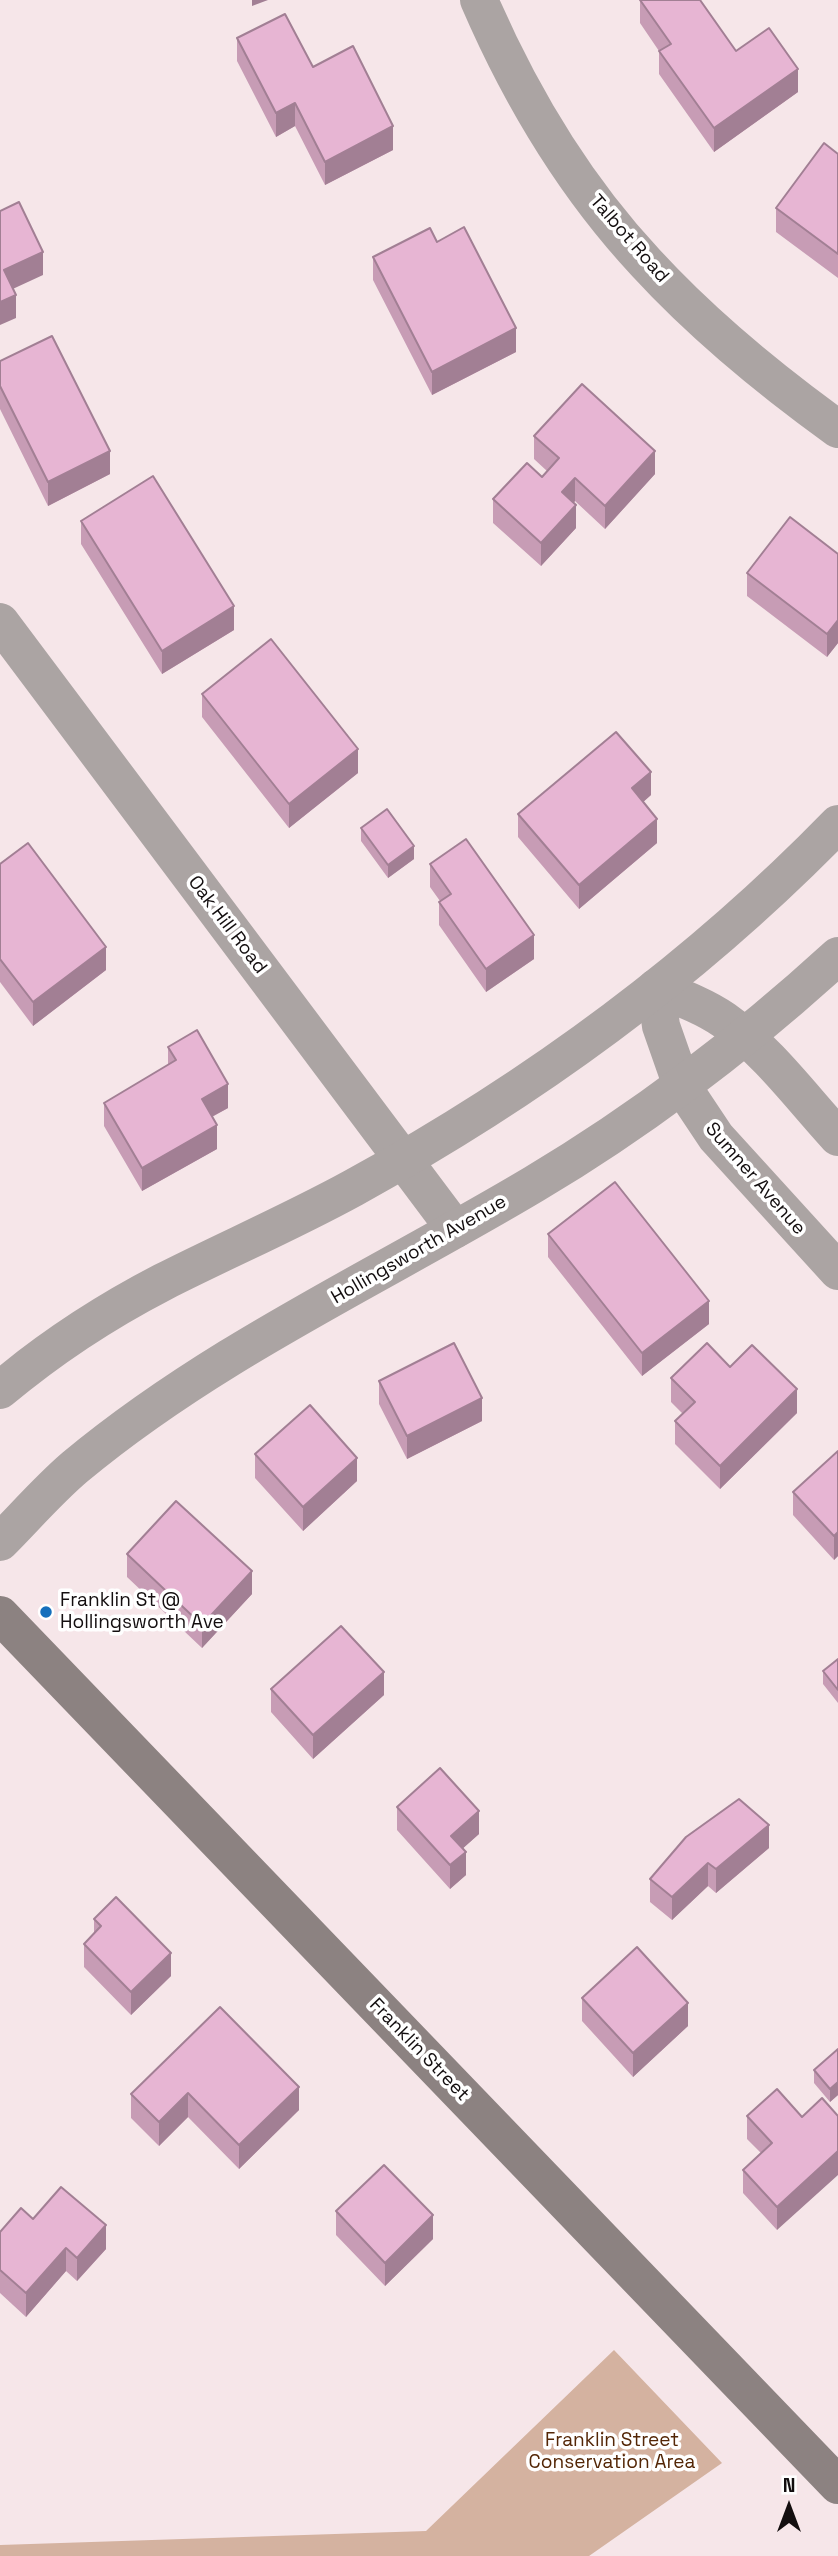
<!DOCTYPE html>
<html>
<head>
<meta charset="utf-8">
<style>
  body { margin:0 }
  #map { position:relative; width:838px; height:2556px; overflow:hidden; background:#f6e6e9; font-family:"Space Grotesk",sans-serif }
  canvas { display:block }
  .north { position:absolute; left:754px; top:2472px; width:70px; height:70px; -webkit-text-stroke:5px #fff; paint-order:stroke; rotate:0deg; font-size:19px; font-weight:700; line-height:28px; text-align:center; color:#130e0f }
  .north::after { content:''; display:block; margin:auto; width:24px; height:32px; background:#130e0f; clip-path:polygon(50% 0,100% 100%,50% 72%,0 100%) }
</style>
</head>
<body>
<div id="map">
<canvas width="838" height="2556"></canvas>
<div class="north">N</div>
</div>
<script>
const ctx = document.querySelector('canvas').getContext('2d');
ctx.lineJoin = 'round';
function fill(path, color) { ctx.fillStyle = color; ctx.fill(path, 'evenodd'); }
function trace(path, color, width, dash) { ctx.strokeStyle = color; ctx.lineWidth = width; ctx.lineCap = dash ? 'butt' : 'round'; ctx.setLineDash(dash || []); ctx.stroke(path); }
function label(font, color, halo, rows, align = 'center') {
  ctx.font = font + ' "Space Grotesk",sans-serif'; ctx.lineWidth = 7; ctx.setLineDash([]); ctx.textBaseline = 'middle'; ctx.strokeStyle = halo; ctx.fillStyle = color; for (const [text, x, y, turn = 0] of rows) {
    ctx.save(); ctx.translate(x, y); ctx.rotate((+turn || 0) * Math.PI / 180); ctx.textAlign = isNaN(turn) ? turn : align; if (halo) ctx.strokeText(text, 0, 0); ctx.fillText(text, 0, 0); ctx.restore();
  }
}
fill(new Path2D(`
  M614 2350 722 2463 589 2556H0V2545L426 2531Z`), '#d4b2a0');
trace(new Path2D(`
  M479 0C520 95 575 187 646 263 703 325 770 380 838 429
  M0 622 455 1229
  M838 1137C802 1098 768 1051 724 1020 704 1006 679 997 656 988L661 1026 682 1086 716 1137 838 1271`), '#aba4a3', 38);
trace(new Path2D(`
  M0 1390C50 1348 105 1312 163 1282 226 1250 291 1222 353 1188 530 1091 697 969 838 824
  M0 1542C25 1517 48 1490 75 1467 213 1352 380 1276 534 1184 643 1119 744 1042 838 956`), '#aba4a3', 38);
trace(new Path2D(`
  M0 1615 838 2485`), '#8c8281', 38);
fill(new Path2D(`
  M640 0 736 51 798 92 714 152 659 74V51L640 23Z
  M237 38 313 67 393 150 325 185 295 126 276 137 237 61Z
  M838 154V278L776 232V208Z
  M437 242 516 352 432 395 373 280V257Z
  M0 361 110 474 48 506 0 409Z
  M534 436 655 474 605 529 575 501 574 503 576 528 541 566 493 523V499L542 477 547 471 534 459Z
  M81 521 234 630 162 674 81 544Z
  M838 554V643L827 657 747 596V573Z
  M202 694 358 773 289 828 202 717Z
  M651 795 643 802 657 843 579 909 518 837V814Z
  M361 828 414 859 388 878 361 841Z
  M0 864 106 970 33 1026 0 982Z
  M430 864 534 959 486 992 439 925V902L440 901 430 887Z
  M168 1047 228 1108 212 1117 217 1149 142 1191 104 1126V1103L168 1065Z
  M548 1234 709 1324 642 1376 548 1257Z
  M730 1367 797 1413 720 1489 675 1444V1421L683 1414 671 1402V1378Z
  M379 1381 482 1421 407 1459 379 1404Z
  M838 1451V1556L834 1560 793 1515V1492Z
  M255 1454 357 1481 303 1531 255 1478Z
  M127 1554 252 1594 202 1648 127 1577Z
  M838 1659V1703L823 1684V1671Z
  M271 1689 384 1695 313 1759 271 1712Z
  M397 1807 479 1834 463 1848 466 1875 450 1889 397 1830Z
  M686 1837 769 1848 716 1893 708 1886 672 1920 650 1902V1879Z
  M94 1919 171 1976 131 2015 84 1967V1944L94 1933Z
  M582 1998 688 2026 633 2077 582 2021Z
  M220 2007 299 2110 239 2169 188 2117 159 2146 131 2118V2094Z
  M838 2049V2095L830 2102 814 2083V2070Z
  M747 2116 802 2117 777 2230 743 2193V2170L761 2153 747 2139Z
  M336 2211 433 2239 385 2286 336 2235Z
  M33 2219 106 2249 77 2281 66 2271 26 2317 0 2293V2232Z`), '#c79cb5');
fill(new Path2D(`
  M252 0H268L252 6Z
  M798 69V92L714 152V128Z
  M295 103V126L276 137V113Z
  M393 126V150L325 185V162Z
  M43 252V275L4 293V270Z
  M16 295V318L0 325V302Z
  M516 328V352L432 395V372Z
  M110 451V474L48 506V482Z
  M655 451V474L605 529V506Z
  M575 478V501L562 515V492Z
  M576 505V528L541 566V543Z
  M234 606V630L162 674V651Z
  M838 620V643L827 657V634Z
  M358 749V773L289 828V804Z
  M651 772V795L632 812V788Z
  M657 819V843L579 909V885Z
  M414 846V859L388 878V865Z
  M534 935V959L486 992V969Z
  M106 947V970L33 1026V1002Z
  M228 1084V1108L202 1122V1099Z
  M217 1125V1149L142 1191V1168Z
  M709 1301V1324L642 1376V1353Z
  M797 1389V1413L720 1489V1466Z
  M482 1398V1421L407 1459V1436Z
  M357 1458V1481L303 1531V1507Z
  M838 1532V1556L834 1560V1536Z
  M252 1571V1594L202 1648V1625Z
  M384 1672V1695L313 1759V1735Z
  M479 1811V1834L451 1859V1836Z
  M769 1825V1848L716 1893V1869Z
  M466 1852V1875L450 1889V1865Z
  M708 1863V1886L672 1920V1897Z
  M171 1953V1976L131 2015V1992Z
  M688 2003V2026L633 2077V2053Z
  M838 2082V2095L830 2102V2089Z
  M299 2087V2110L239 2169V2145Z
  M188 2093V2117L159 2146V2122Z
  M838 2151V2175L777 2230V2207Z
  M433 2215V2239L385 2286V2263Z
  M106 2225V2249L77 2281V2258Z
  M66 2248V2271L26 2317V2293Z`), '#a27f94');
const building = new Path2D(`
  M640 0H700L736 51 769 28 798 69 714 128 659 51 671 44Z
  M285 14 313 67 353 46 393 126 325 162 295 103 276 113 237 38Z
  M824 143 838 154V254L776 208Z
  M19 202 43 252 4 270 16 295 0 302V211Z
  M464 227 516 328 432 372 373 257 430 228 437 242Z
  M52 336 110 451 48 482 0 386V361Z
  M582 384 655 451 605 506 575 478 562 492 576 505 541 543 493 499 527 463 542 477 559 458 534 436Z
  M153 476 234 606 162 651 81 521Z
  M790 517 838 554V620L827 634 747 573Z
  M271 639 358 749 289 804 202 694Z
  M616 732 651 772 632 788 657 819 579 885 518 814Z
  M387 809 414 846 388 865 361 828Z
  M466 839 534 935 486 969 439 902 451 894 430 864Z
  M28 843 106 947 33 1002 0 959V864Z
  M197 1030 228 1084 202 1099 217 1125 142 1168 104 1103 176 1060 168 1047Z
  M615 1182 709 1301 642 1353 548 1234Z
  M454 1343 482 1398 407 1436 379 1381Z
  M707 1343 730 1367 752 1345 797 1389 720 1466 675 1421 695 1402 671 1378Z
  M310 1405 357 1458 303 1507 255 1454Z
  M838 1451V1532L834 1536 793 1492Z
  M176 1501 252 1571 202 1625 127 1554Z
  M341 1626 384 1672 313 1735 271 1689Z
  M838 1659V1690L823 1671Z
  M440 1768 479 1811 451 1836 466 1852 450 1865 397 1807Z
  M739 1799 769 1825 716 1869 708 1863 672 1897 650 1879 686 1837Z
  M116 1897 171 1953 131 1992 84 1944 101 1926 94 1919Z
  M637 1947 688 2003 633 2053 582 1998Z
  M220 2007 299 2087 239 2145 188 2093 159 2122 131 2094Z
  M838 2049V2082L830 2089 814 2070Z
  M777 2089 802 2117 822 2098 838 2116V2151L777 2207 743 2170 772 2143 747 2116Z
  M384 2165 433 2215 385 2263 336 2211Z
  M61 2187 106 2225 77 2258 66 2248 26 2293 0 2270V2232L21 2208 33 2219Z`);
fill(building, '#e7b5d3');
trace(building, '#a27f94', 2);
for (const [x, y, r, color] of [
  [46,1612,7,"#156fbc"]
]) { const dot = new Path2D(); dot.arc(x, y, r, 0, 2 * Math.PI); ctx.fillStyle = color; ctx.fill(dot); trace(dot, '#fff', 2.5); }
label('19px', '#130e0f', '#fff', [
  ["Talbot Road",629,239,49],
  ["Oak Hill Road",227,925,53],
  ["Sumner Avenue",755,1179,49],
  ["Hollingsworth Avenue",419,1250,-30],
  ["Franklin Street",419,2050,46]
]);
label('19px', '#130e0f', '#fff', [
  ["Franklin St @",60,1601],
  ["Hollingsworth Ave",60,1623]
], 'left');
label('19px', '#532606', '#fff', [
  ["Franklin Street",612,2441],
  ["Conservation Area",612,2463]
]);
</script>
</body>
</html>
